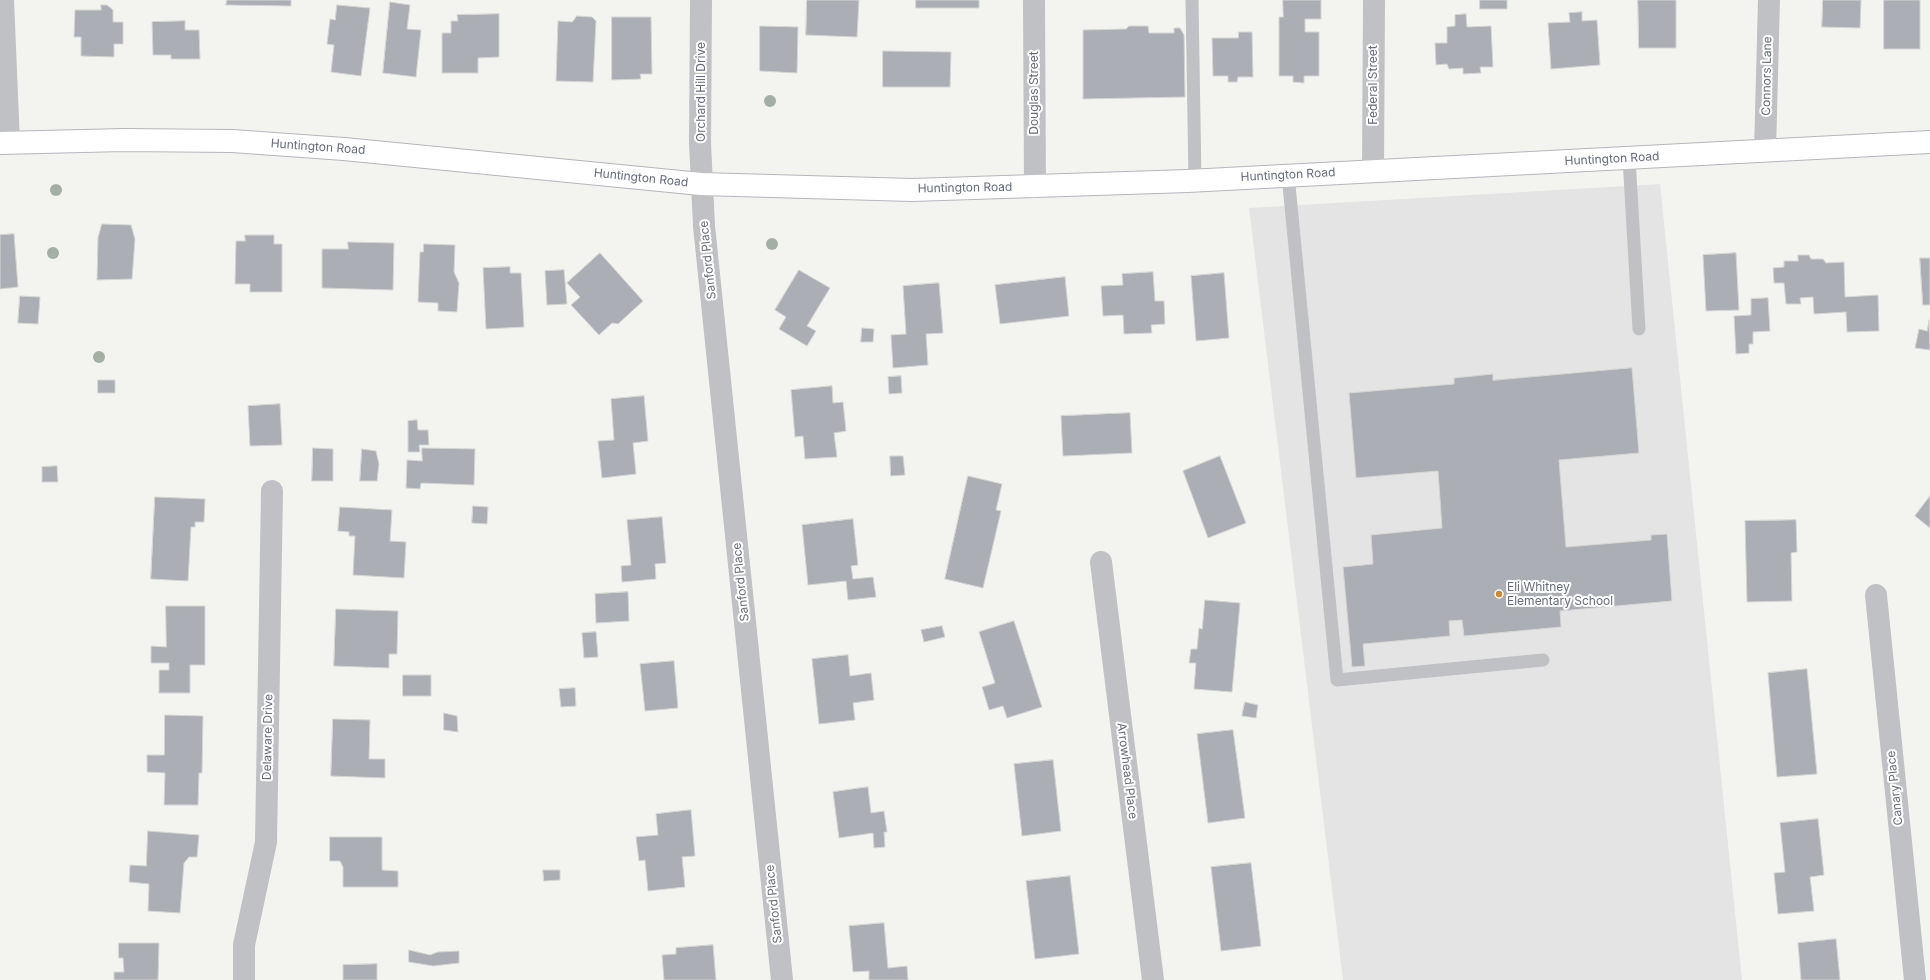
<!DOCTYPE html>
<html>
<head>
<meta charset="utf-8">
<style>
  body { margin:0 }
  canvas { display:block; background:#f3f4f0 }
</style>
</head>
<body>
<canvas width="1930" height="980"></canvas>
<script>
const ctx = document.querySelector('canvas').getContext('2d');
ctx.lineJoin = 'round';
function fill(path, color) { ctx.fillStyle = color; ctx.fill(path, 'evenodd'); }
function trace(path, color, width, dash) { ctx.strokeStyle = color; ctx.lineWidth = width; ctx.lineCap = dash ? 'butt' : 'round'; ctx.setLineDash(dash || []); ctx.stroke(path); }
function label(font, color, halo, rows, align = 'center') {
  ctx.font = font + ' Inter,sans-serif'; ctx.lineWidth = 4; ctx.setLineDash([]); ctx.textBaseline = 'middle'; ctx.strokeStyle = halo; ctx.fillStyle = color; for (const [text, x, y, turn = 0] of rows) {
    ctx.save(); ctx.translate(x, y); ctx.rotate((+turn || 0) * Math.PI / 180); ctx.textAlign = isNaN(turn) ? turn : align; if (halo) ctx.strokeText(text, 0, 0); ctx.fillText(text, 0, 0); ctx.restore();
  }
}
fill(new Path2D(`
  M1660 184 1742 980H1343L1249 208Z`), '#e4e4e4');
const building = new Path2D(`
  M227 0H291V6L226 5Z
  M807 0H859L857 37 806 35Z
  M916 0H979V8H916Z
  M1283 0H1321V19H1305V32H1319V76H1304V83L1293 82V76H1279V17H1283Z
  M1480 0H1507V9H1480Z
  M1638 0H1676V48H1639Z
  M1823 0H1861L1860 28 1822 27Z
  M1884 0H1920V49H1884Z
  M390 2 410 5 407 29 421 30 416 77 383 73Z
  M101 5H107L113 10V22H123V44H114V57L81 56V37H74L75 10H101Z
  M337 5 370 8 361 76 331 72 334 45 327 44 330 19 335 20Z
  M1582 12V21L1597 20 1600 65 1551 69 1548 23 1570 22 1569 13Z
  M499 14V57L478 58V73H442V33H451V21H458L457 15Z
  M1466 14 1467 27 1491 26 1493 67H1480L1481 73 1463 74V68L1449 69 1447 64 1436 65 1435 43H1447V27L1455 26V15Z
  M577 16 592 17 596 21 593 82 556 81 558 21 572 22Z
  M612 17H651L652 74H640L641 79 612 80Z
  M185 21V30H199L200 59H171V55H153L152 22Z
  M760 26 798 27 797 73 760 71Z
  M1129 26H1148L1149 33H1174V28H1180L1184 35 1185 97 1083 99V30L1126 29Z
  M1239 32H1252L1253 77H1238L1237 82H1228V76H1213L1212 38H1238Z
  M883 51 951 52 950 87H883Z
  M102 224 131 225 135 239 132 279 97 280 98 238Z
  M14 234 18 287 0 289V235Z
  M245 235H274V244H282V292H250V284H235L236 241H245Z
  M348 242 394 243 393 290 322 288V249H348Z
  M424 244 455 245 454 272 459 283 457 312 438 311V303L418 302 420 252H423Z
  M600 253 643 301 618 324 612 323 599 335 571 305 580 297 567 283Z
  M1736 253 1739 310 1706 311 1703 255Z
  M1798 255H1809L1811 259H1823L1826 263 1844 262 1845 297 1878 295 1879 331 1847 332 1846 312 1814 314 1813 297 1800 298 1801 304H1786L1784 283H1774L1773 268 1784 267V261H1798Z
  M1920 258H1930V305H1923Z
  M510 267V273H521L524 327 486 329 483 268Z
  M564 270 567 304 547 305 545 271Z
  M799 270 830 288 807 326 816 331 807 346 779 329 786 317 775 310Z
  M1153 272 1155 301H1164L1165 324 1151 325 1152 333 1124 334 1123 315 1103 316 1101 286 1123 285 1122 274Z
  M1224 273 1229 338 1196 341 1191 276Z
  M1065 277 1069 316 1000 324 995 285Z
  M939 283 943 333 926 334 928 365 893 368 891 335 906 334 903 286Z
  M20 296 40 297 38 324 18 323Z
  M1768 298 1770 331 1753 332V344H1749V353L1736 354 1734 316 1751 315V299Z
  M1929 320 1930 350 1915 348 1919 329 1927 331Z
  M862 328 874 329 873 342H861Z
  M1632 368 1639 453 1559 460 1566 547 1651 540V535L1667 534 1672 601 1560 611 1561 627 1464 636 1462 620 1449 621 1450 636 1363 644 1365 666 1352 667 1343 567 1373 564 1371 535 1442 528 1438 471 1356 478 1349 393 1454 384V378L1493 374V380Z
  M901 376 902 393 889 394 888 377Z
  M98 380H115V393H98Z
  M832 386 833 403 843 402 846 431 834 433 837 457 805 459 803 436 795 437 791 390Z
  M644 396 648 441 633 443 636 474 602 478 598 441 614 440 611 399Z
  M280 404 282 445 250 446 248 406Z
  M1130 413 1132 453 1063 456 1061 416Z
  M417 420 418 430H428L429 445H419L420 452H408V421Z
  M313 448 333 449V481H312Z
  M422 448 475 449 474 485 421 483 420 489 406 488 407 460 422 461Z
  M362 449 376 451 379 464 377 481H360Z
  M890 456H903L905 475 891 476Z
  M1220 456 1246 523 1208 538 1183 471Z
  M57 466 58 482H42V467Z
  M968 476 1002 484 996 510 1001 511 983 588 945 579Z
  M1930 496V528L1915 516Z
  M155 497 205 499 204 522H195V527H191L188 581 151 579Z
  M473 506 488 507 487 524 472 523Z
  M340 507 392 510 390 541 406 542 404 578 353 575 355 536H349V532L338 531Z
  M662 517 666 563 655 564 656 579 622 582 621 566 631 565 627 520Z
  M853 519 858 565 851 566 853 579 873 577 876 597 848 600 846 581 808 585 802 525Z
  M1796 520 1797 552 1791 553 1792 601 1747 602 1745 521Z
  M628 592 629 621 596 623 595 594Z
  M1205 600 1240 603 1232 692 1194 689 1196 663H1189L1191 649H1197L1199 628 1202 629Z
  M166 606H205V665H190V693H159V670H169V663H151V646L166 647Z
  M336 609 398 611 397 654H389V668L334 666Z
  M1014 621 1042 707 1007 718 1003 706 989 710 982 687 995 683 979 632Z
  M942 626 945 637 924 642 921 630Z
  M596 632 598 657 584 658 582 633Z
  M848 655 850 676 871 673 874 700 853 703 855 720 819 724 812 659Z
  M674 661 678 708 645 711 640 664Z
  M1807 669 1817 774 1777 777 1768 673Z
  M403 675H431V696H403Z
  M575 688 576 706 561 707 559 689Z
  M1245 702 1258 705 1256 718 1242 716Z
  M444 713 457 716 458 732 444 730Z
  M165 715 203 716 202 773H199L198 805H164L165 773 147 772V755H164Z
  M333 719 370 720 369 759H385V778L331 776Z
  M1233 730 1245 818 1208 823 1197 734Z
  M1053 760 1061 831 1022 836 1014 764Z
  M868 787 871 813 884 811 887 832H884L885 847 874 848 873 833 839 838 833 792Z
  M691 810 695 856 682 857 685 887 648 891 645 860 639 861 636 837 658 835 656 814Z
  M1818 819 1824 875 1810 877 1814 911 1778 914 1774 873 1785 872 1780 823Z
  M148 831 199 835 197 857H189L184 863 180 913 148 911 149 884 129 882 130 865 146 866Z
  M330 837H382V870L398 871V887H343V867L340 861H330Z
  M1251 863 1261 946 1221 951 1211 867Z
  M543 870H560V880L544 881Z
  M1070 876 1079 954 1035 959 1026 881Z
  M884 923 888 968 907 966 908 980H869V971L853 972 849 926Z
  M1836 939 1840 980H1801L1798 943Z
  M119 943H159L158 980H114V972H124L123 958H119Z
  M713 945 716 980H664L662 955 676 954V948Z
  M409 950 430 955 438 952 459 951V963L433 966 409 962Z
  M377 964V980H343V965Z`);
fill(building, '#abaeb5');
trace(building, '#d5d5d3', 1);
const secondary = new Path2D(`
  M0 143 124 140 232 141 344 149 701 184 912 190 1188 181 1930 142`);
trace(secondary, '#b4b6bc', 24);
trace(new Path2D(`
  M1192 0 1195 180
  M1629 158 1639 329
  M1288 175 1337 680 1543 660`), '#c0c1c5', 13);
trace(new Path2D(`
  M3 0 9 142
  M701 0 700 143 704 226 782 980
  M1034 0 1035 187
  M1373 170 1374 0
  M1101 562 1153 980
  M1876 595 1915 980
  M244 980V945L266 842 272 491`), '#c0c1c5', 22);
trace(new Path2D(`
  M1765 151 1769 0`), '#c0c1c5', 22);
trace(secondary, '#fff', 22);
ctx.fillStyle = '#a4afa4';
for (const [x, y] of [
  [770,101],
  [56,190],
  [772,244],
  [53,253],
  [99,357]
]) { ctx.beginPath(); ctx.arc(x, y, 6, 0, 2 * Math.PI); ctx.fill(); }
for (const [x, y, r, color] of [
  [1499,594,4,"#d08834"]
]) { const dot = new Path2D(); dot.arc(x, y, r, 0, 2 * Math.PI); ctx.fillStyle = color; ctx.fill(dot); trace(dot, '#fff', 1.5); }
label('12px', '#666c7e', '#fff', [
  ["Connors Lane",1767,76,-89],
  ["Federal Street",1373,85,-90],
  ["Orchard Hill Drive",701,92,-90],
  ["Douglas Street",1034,93,-90],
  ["Huntington Road",318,147,4],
  ["Huntington Road",1612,159,-3],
  ["Huntington Road",1288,175,-3],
  ["Huntington Road",641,178,6],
  ["Huntington Road",965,188,-1],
  ["Sanford Place",708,260,-96],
  ["Sanford Place",741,582,-96],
  ["Delaware Drive",268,737,-89],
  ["Arrowhead Place",1127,771,83],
  ["Canary Place",1895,788,-96],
  ["Sanford Place",774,904,-96]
]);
label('12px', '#666c7e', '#fff', [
  ["Eli Whitney",1507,587],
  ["Elementary School",1507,601]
], 'left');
</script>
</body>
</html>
